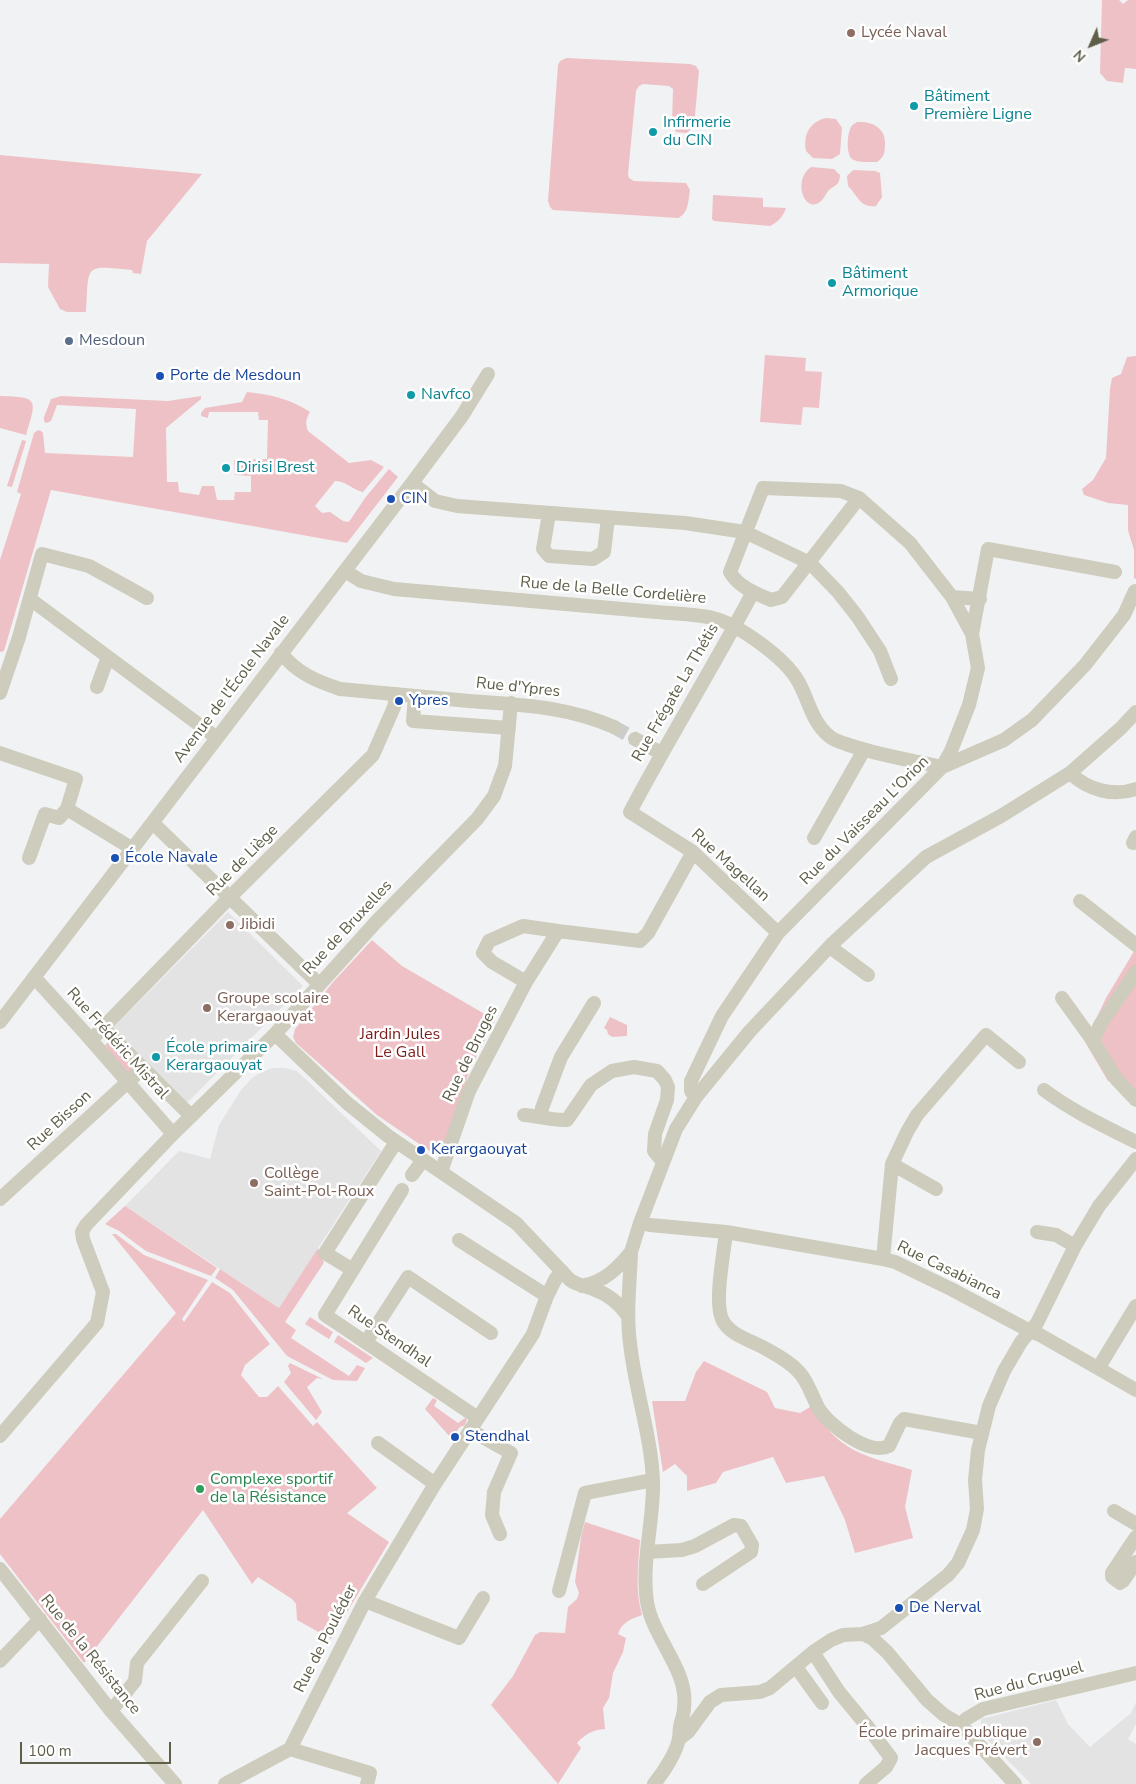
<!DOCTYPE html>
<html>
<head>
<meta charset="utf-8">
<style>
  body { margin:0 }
  #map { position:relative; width:1136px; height:1784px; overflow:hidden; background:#f1f2f3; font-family:"Nunito Sans",sans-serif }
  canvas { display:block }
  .north { position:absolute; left:1066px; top:20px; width:50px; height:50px; -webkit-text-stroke:4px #fff; paint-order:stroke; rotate:226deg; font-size:14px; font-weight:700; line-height:20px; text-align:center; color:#5e5e49 }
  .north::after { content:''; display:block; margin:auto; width:18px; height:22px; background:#5e5e49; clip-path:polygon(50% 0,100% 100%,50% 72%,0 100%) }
  .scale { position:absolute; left:20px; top:1742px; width:151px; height:22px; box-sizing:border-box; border:2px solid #5e5e49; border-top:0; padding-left:6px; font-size:15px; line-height:18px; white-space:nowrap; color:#5e5e49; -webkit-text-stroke:4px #fff; paint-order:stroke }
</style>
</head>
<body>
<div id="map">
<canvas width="1136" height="1784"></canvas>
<div class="north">N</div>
<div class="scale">100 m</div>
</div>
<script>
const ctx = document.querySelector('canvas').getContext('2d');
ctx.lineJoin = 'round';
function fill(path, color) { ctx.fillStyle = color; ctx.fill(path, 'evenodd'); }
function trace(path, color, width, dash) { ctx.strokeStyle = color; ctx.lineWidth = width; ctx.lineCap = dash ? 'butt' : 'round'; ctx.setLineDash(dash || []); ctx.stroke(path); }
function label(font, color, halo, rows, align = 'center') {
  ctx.font = font + ' "Nunito Sans",sans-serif'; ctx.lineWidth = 5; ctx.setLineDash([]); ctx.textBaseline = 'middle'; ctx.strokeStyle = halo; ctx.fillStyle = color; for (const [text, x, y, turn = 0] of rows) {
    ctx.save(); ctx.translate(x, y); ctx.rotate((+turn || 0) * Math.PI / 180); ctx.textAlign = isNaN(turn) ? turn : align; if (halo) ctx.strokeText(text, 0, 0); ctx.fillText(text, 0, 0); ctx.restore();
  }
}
fill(new Path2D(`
  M228 912 303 986 186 1104 111 1030Z
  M272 1068H285L297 1071 381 1151 279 1308 125 1206 179 1151 210 1159 219 1125 241 1090 252 1078 260 1073Z
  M1056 1700 1068 1724 1090 1747 1131 1713 1136 1702V1724L1128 1739 1136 1744V1784H1031L981 1733V1719Z`), '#e3e3e4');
fill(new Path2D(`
  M1102 0H1119L1123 4 1128 0H1136V69L1125 68 1123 83 1107 81 1100 73Z
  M566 58 690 64 696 66 699 71 694 126 687 133 676 132 672 124 673 89 669 86 643 84 639 86 636 91 628 174 629 178 634 181 686 183 690 190C688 201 689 213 678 218L553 210 550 207 548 201 558 65 560 61Z
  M826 118 836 119 842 128 840 154 832 159 813 158 806 151C803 134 810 122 826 118Z
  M857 122C872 121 886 128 885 144 885 153 884 157 877 162 870 162 858 163 852 159 846 154 847 134 851 127 853 124 854 124 857 122Z
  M0 155 202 174 147 241 141 274 133 273 132 270C83 265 89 264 86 312H67L60 309 48 287 49 264 0 263Z
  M811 167 834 169 840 175C840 185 835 185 829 190 826 193 825 197 822 200 806 217 791 181 811 167Z
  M853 170 875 171 880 173 882 197 876 206C860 208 858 196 848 186L847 176Z
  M713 195 763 198V207L786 208C783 217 778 222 770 226L714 221 712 219Z
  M765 355 806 358 805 371 822 372 819 408 803 407 801 425 760 422Z
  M1136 356V579L1134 578V550L1128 530V505L1108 503 1084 495 1082 489 1093 480 1106 458 1110 389 1112 378 1121 374 1127 357Z
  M247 392C269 394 291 399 310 412 306 419 305 423 308 431L349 463 371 460 384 467 363 492C353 490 344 480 335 481L315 506 322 513 330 512 343 521 348 522 351 519 365 498 389 469 398 477 347 543 51 490 4 651 0 652V560L21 494 17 492 34 433 38 430 41 431 43 433 45 453 133 457 136 409 57 405 51 421 46 423 44 421V417L51 399 61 396 168 401 201 396V399L166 428 167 482H178L179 492 199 495 202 486H214L217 500H234L235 492H251V476L235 475 234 460 267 459 268 420H259L258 412H209L208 418 201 416V413L205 408 242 402Z
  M0 396C39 397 37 399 26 435L0 428Z
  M22 440 26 441 12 487 7 486Z
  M372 940 402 966 495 1020 470 1069 442 1152 434 1154 377 1115 296 1043 293 1037 295 1029 334 981Z
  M1136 943V1100L1117 1085 1108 1081 1085 1042 1106 998 1133 953Z
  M610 1017 627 1025V1036L612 1037 608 1034 607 1030 604 1028Z
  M108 1042 135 1068 128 1073 111 1054 105 1045Z
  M125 1206 217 1268 211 1276 146 1251 119 1231 105 1224Z
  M112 1234H116L144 1255 208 1280 182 1319 184 1322 212 1282 230 1293 270 1344 245 1365 241 1375 259 1397H267L278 1386 313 1426 317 1422 377 1488 347 1513 389 1542 331 1639 297 1620 296 1604 292 1599 258 1577 252 1584 203 1510 84 1663 0 1554V1519L176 1313Z
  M318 1248 320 1256 324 1262 323 1264 285 1322 296 1330 291 1338 349 1376 357 1365 365 1368 357 1381 333 1380 287 1356 233 1290 215 1278 220 1269 279 1308Z
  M310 1317 333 1332 329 1339 305 1324Z
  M338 1335 373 1358 366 1363 334 1342Z
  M704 1361 767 1392 775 1408 800 1413 810 1407C819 1418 828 1431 839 1440 859 1457 888 1462 912 1470L905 1507 913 1538 855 1553 845 1520 824 1476 786 1483 773 1457 723 1472 716 1483 687 1491V1476L675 1464 663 1472 652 1401H685L696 1372Z
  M290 1363 323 1379 317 1378 307 1387 322 1412 316 1420 284 1382 291 1373 288 1366Z
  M433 1398 437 1400 434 1406 458 1423 465 1418 467 1419 465 1425 460 1427 451 1438 425 1409Z
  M585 1522 640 1540C638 1566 635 1590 642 1615 631 1619 622 1622 618 1634L626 1638 623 1652 613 1673 609 1698 603 1708 605 1729C593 1730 585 1734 577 1743L581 1748 558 1784 491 1705 513 1676 535 1635 540 1632 565 1633 568 1607 577 1599 579 1593 575 1582 581 1537Z`), '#eec1c6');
trace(new Path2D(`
  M614 727 635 739`), '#cccdc8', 14, [14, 7]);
trace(new Path2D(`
  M412 483 435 501 457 506 685 523 745 532 810 563 838 592 857 616 880 651 891 679
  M549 514 543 549 549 556 593 559 604 552 608 518
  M345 571 361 581 394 589 668 613C683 614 699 615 713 618 738 624 785 658 798 681 809 700 811 721 829 736 833 740 840 742 846 744 877 755 910 760 942 767L951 751 969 705 978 668 972 634 952 597 910 543 859 498 841 491 763 488 730 572C738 587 757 594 771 600L782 597 859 498
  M753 592C714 666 669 738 630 812L693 852 778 933
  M952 597 980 599
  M30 599 217 738
  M972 634 988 549 1115 572
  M281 653C297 673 316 681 340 689 383 693 426 697 469 701 521 705 566 706 614 727
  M97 687 108 657
  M0 693 19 637 42 554 89 566 147 598
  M415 696 413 721 509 728
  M635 739 661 753
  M0 753 76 779 67 809 133 849
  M1070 773C1088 790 1113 797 1136 789
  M153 823 319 984
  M814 838 864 750
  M1133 843 1136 837
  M29 858 45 814 59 818 67 809
  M1080 901 1136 945
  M830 947 868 975
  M1136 972 1100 1025 1093 1041 1117 1080 1136 1100
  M34 977 84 1032 173 1134
  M526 982 492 962 483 953 489 941 523 926 558 931
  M1062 998 1093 1041
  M0 1022 412 483 462 416 488 374
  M103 1028 191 1116
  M275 1034 347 1103 388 1136 516 1223 570 1280C577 1285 585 1286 593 1289 608 1294 619 1303 628 1316
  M91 1040 229 898 373 755 394 707 397 694
  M1044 1090C1072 1111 1104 1126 1136 1142
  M696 1097 691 1091V1081L722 1016 778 933 942 767 1004 740 1032 720 1085 665 1124 615 1135 591
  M524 1115C538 1116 554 1121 567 1120L591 1085 612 1071 634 1067 657 1071 665 1080 668 1087 667 1100 655 1134 654 1151 663 1162
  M541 1116 542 1108 561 1057 594 1003
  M892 1164 936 1189
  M441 1172 469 1091 526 982 558 931 640 941 648 933 693 852
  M412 1175 423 1160
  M402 1190 325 1315 478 1418
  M0 1199 143 1068
  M640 1223 650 1225 726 1232 883 1259 895 1262 951 1289 1030 1331 1040 1335 1136 1390
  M726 1232C724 1253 714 1301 722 1319 729 1336 754 1341 768 1350 779 1356 791 1363 799 1372 809 1383 812 1397 819 1409 830 1426 869 1456 889 1446L900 1423 904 1419 982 1433
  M1037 1232 1056 1235 1075 1246
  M459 1240 547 1296
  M883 1259 892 1164 907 1132 917 1115 986 1035 1019 1062
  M353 1270 325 1253 396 1142
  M582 1286C604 1282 617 1269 631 1252
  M366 1342 408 1277 491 1333
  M1099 1367 1136 1306
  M470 1430 511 1453 494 1492 492 1515 500 1534
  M0 1436 97 1323 103 1292 83 1239 82 1232 86 1225 173 1134 275 1034 376 922 477 819 494 796 505 766 511 703
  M378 1443 435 1484
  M1114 1511 1136 1524
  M1136 1537 1112 1573V1577L1120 1583 1123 1581 1136 1562
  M647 1552 682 1550 695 1546 734 1525 741 1526 752 1545 751 1552 703 1584
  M0 1569 111 1711 175 1784
  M559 1591 585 1493 653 1480
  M365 1601 459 1638 483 1598
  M863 1634 881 1628 948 1575 958 1563 973 1530 977 1509 975 1480 978 1450 989 1406 1004 1371 1021 1342 1037 1323 1075 1246 1099 1206 1136 1159
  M813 1652 839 1692 867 1726 891 1758 886 1767 866 1784
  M0 1661 40 1619
  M796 1667 822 1703
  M111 1711 135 1681 137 1663 202 1581
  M961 1725 966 1719 983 1709 1136 1673
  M679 1739 688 1732 710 1702 721 1695 760 1692 770 1688 813 1652 831 1640 843 1635 863 1634 873 1639 887 1652 927 1700 944 1715 961 1725 1015 1784
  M290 1749 370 1773 367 1784
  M225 1784 290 1749 365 1601 435 1484 533 1334 547 1296 556 1278 562 1271
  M654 1784C663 1773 677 1752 679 1738 680 1734 679 1731 680 1727 681 1721 684 1714 684 1708 689 1670 653 1639 647 1602 641 1562 654 1521 653 1481 651 1434 635 1390 630 1343 626 1313 630 1283 631 1252L640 1223 676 1129 696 1097 750 1031 831 945 926 857 1001 816 1070 773 1121 728 1136 712`), '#cdccbd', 14);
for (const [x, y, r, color] of [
  [851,33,5,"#8d6e63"],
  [914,106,5,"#0f9aa8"],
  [653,132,5,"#0f9aa8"],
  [832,283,5,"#0f9aa8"],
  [69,341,5,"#5c6f8a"],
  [160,376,5,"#1a4fb4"],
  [411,395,5,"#0f9aa8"],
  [226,468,5,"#0f9aa8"],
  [391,499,5,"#1a4fb4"],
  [399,701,5,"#1a4fb4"],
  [115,858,5,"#1a4fb4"],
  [230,925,5,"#8d6e63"],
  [207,1008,5,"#8d6e63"],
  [156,1057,5,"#0f9aa8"],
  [421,1150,5,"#1a4fb4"],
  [254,1183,5,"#8d6e63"],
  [455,1437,5,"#1a4fb4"],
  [200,1489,5,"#2e9e5b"],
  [899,1608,5,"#1a4fb4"],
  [1037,1742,5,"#8d6e63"]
]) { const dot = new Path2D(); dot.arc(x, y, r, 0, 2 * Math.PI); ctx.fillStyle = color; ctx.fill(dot); trace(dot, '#fff', 2); }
label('16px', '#785e54', '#fff', [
  ["Lycée Naval",861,33],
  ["Jibidi",240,925],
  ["Groupe scolaire",217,999],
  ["Kerargaouyat",217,1017],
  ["Collège",264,1174],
  ["Saint-Pol-Roux",264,1192],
  ["École primaire publique",1027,1733,"right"],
  ["Jacques Prévert",1027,1751,"right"]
], 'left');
label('16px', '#0d838f', '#fff', [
  ["Bâtiment",924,97],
  ["Première Ligne",924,115],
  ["Infirmerie",663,123],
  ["du CIN",663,141],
  ["Bâtiment",842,274],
  ["Armorique",842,292],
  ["Navfco",421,395],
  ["Dirisi Brest",236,468],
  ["École primaire",166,1048],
  ["Kerargaouyat",166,1066]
], 'left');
label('16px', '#4e5e75', '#fff', [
  ["Mesdoun",79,341]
], 'left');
label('16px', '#164399', '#fff', [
  ["Porte de Mesdoun",170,376],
  ["CIN",401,499],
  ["Ypres",409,701],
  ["École Navale",125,858],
  ["Kerargaouyat",431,1150],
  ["Stendhal",465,1437],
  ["De Nerval",909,1608]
], 'left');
label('16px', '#5e5e49', '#fff', [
  ["Rue de la Belle Cordelière",613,591,5],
  ["Rue d'Ypres",518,688,6],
  ["Avenue de l'École Navale",232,689,-53],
  ["Rue Frégate La Thétis",676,693,-60],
  ["Rue du Vaisseau L'Orion",865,821,-45],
  ["Rue de Liège",243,861,-45],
  ["Rue Magellan",730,866,42],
  ["Rue de Bruxelles",348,928,-47],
  ["Rue Frédéric Mistral",117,1044,48],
  ["Rue de Bruges",471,1054,-64],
  ["Rue Bisson",60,1121,-43],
  ["Rue Casabianca",949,1271,26],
  ["Rue Stendhal",389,1337,34],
  ["Rue de Pouléder",326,1639,-63],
  ["Rue de la Résistance",90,1655,51],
  ["Rue du Cruguel",1029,1682,-15]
]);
label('16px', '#7e1c1a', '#fff', [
  ["Jardin Jules",400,1035],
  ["Le Gall",400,1053]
]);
label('16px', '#27864d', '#fff', [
  ["Complexe sportif",210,1480],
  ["de la Résistance",210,1498]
], 'left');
</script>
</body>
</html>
